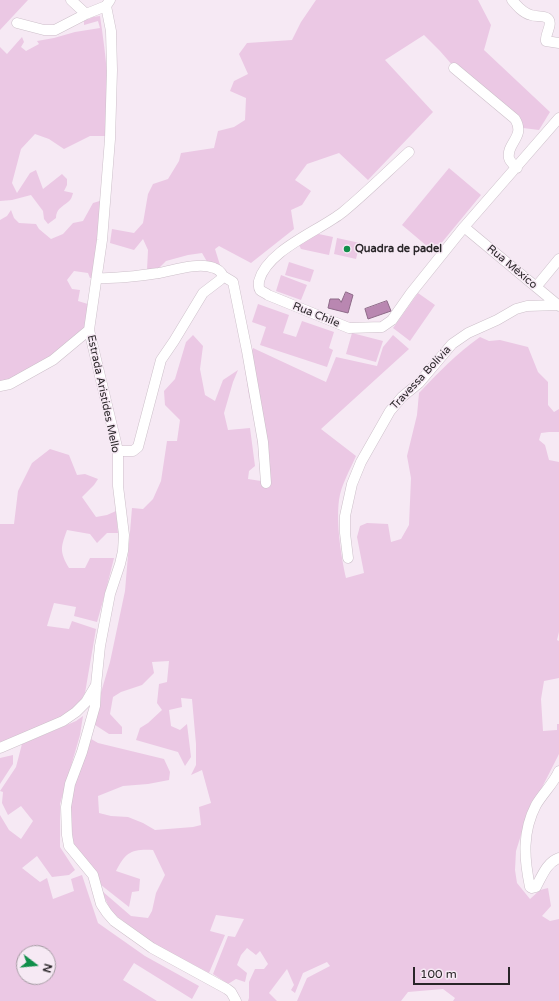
<!DOCTYPE html>
<html>
<head>
<meta charset="utf-8">
<style>
  body { margin:0 }
  #map { position:relative; width:559px; height:1001px; overflow:hidden; background:#f6e9f4; font-family:"Varela Round",sans-serif }
  canvas { display:block }
  .north { position:absolute; left:16px; top:945px; width:40px; height:40px; box-sizing:border-box; background:#f6e9f4; border:1px solid #a49ba2; border-radius:50%; rotate:106deg; font-size:11px; font-weight:700; line-height:16px; text-align:center; color:#292528 }
  .north::after { content:''; display:block; margin:auto; width:14px; height:18px; background:#108e4a; clip-path:polygon(50% 0,100% 100%,50% 72%,0 100%) }
  .scale { position:absolute; left:413px; top:967px; width:97px; height:18px; box-sizing:border-box; border:2px solid #292528; border-top:0; padding-left:5px; font-size:12px; line-height:14px; white-space:nowrap; color:#292528; -webkit-text-stroke:3px #f6e9f4; paint-order:stroke }
</style>
</head>
<body>
<div id="map">
<canvas width="559" height="1001"></canvas>
<div class="north">N</div>
<div class="scale">100 m</div>
</div>
<script>
const ctx = document.querySelector('canvas').getContext('2d');
ctx.lineJoin = 'round';
function fill(path, color) { ctx.fillStyle = color; ctx.fill(path, 'evenodd'); }
function trace(path, color, width, dash) { ctx.strokeStyle = color; ctx.lineWidth = width; ctx.lineCap = dash ? 'butt' : 'round'; ctx.setLineDash(dash || []); ctx.stroke(path); }
function label(font, color, halo, rows, align = 'center') {
  ctx.font = font + ' "Varela Round",sans-serif'; ctx.lineWidth = 3; ctx.setLineDash([]); ctx.textBaseline = 'middle'; ctx.strokeStyle = halo; ctx.fillStyle = color; for (const [text, x, y, turn = 0] of rows) {
    ctx.save(); ctx.translate(x, y); ctx.rotate((+turn || 0) * Math.PI / 180); ctx.textAlign = isNaN(turn) ? turn : align; if (halo) ctx.strokeText(text, 0, 0); ctx.fillText(text, 0, 0); ctx.restore();
  }
}
fill(new Path2D(`
  M0 0H28L0 30Z
  M316 0H478L491 25 484 50 550 112 539 130 523 128 454 67 440 51 424 35 385 60 433 112 368 180 339 153 307 164 295 180 311 191 302 205 291 210 294 229 251 263 219 246 215 249 220 265H209L202 253 188 255 166 261 156 271 147 270 148 250 143 239 134 250 110 243 112 229 134 233 143 223 148 194 153 184 168 179 179 161 181 153 214 148 218 131 234 127 245 120 246 98 230 91 234 81 248 74 239 54 247 43 292 40 301 22Z
  M100 16C106 56 111 97 106 136H90L64 149 49 139 35 134 21 149 12 183 17 193 30 173 36 170 43 189 62 174 67 179V185L64 191 73 193C72 197 71 200 68 202 62 207 56 209 56 218L48 224 44 219 43 211 31 195 12 200 0 201V47L7 54 22 37 24 42 21 47 26 51 39 44 37 41 54 38 75 32 100 28 98 21 84 25V21L93 17Z
  M449 168 481 195 434 252 402 225Z
  M103 200 92 278H90L88 273 74 271 67 280 72 289 80 290 78 301 91 305 86 329 67 345 31 369 10 381 0 382V220L7 216 11 210 14 218 19 223 36 224 39 229 51 239 63 234 73 223 83 221 93 203Z
  M309 232 333 237 329 255 301 249 299 245Z
  M337 238 360 243 356 259 334 254Z
  M289 262 314 270 310 282 285 275Z
  M281 275 307 285 301 300 276 291Z
  M418 293 435 305 410 341 393 328Z
  M258 304 289 315 283 333 296 337 302 321 334 332 329 348 333 350 327 367 260 345 266 327 252 322Z
  M352 333 383 341 376 362 346 354Z
  M193 335 203 346 200 369 205 395 215 401 223 380 238 370 233 382 224 413 228 430 250 428 255 466 249 471 248 479 261 481 256 422 249 396 245 369 253 348 326 382 336 357 377 366 383 347 393 335 409 349 321 429 356 456C350 470 341 485 339 500 336 523 341 556 346 578L364 573 357 537 360 526 367 523 388 524 391 542 401 539 409 525 411 478 407 456 417 415 419 393C438 373 457 353 480 337L489 341 500 340 528 347 538 372 548 382V405L554 412 559 409V432H549L541 433 539 440 545 445 549 460 559 462V632L557 640 559 641V678L544 681 541 699 543 731 557 730V724H559V754L526 819 516 851 515 870 517 883 530 899 540 890 548 888 551 906 542 916 550 921 559 919V1001H453L455 998 443 989 408 992 401 1001H297L307 978 330 966 327 962 303 973 295 993 291 990 294 985 287 969 269 993 277 1001H248L249 998V982L255 969H264L268 964 260 951 256 955 247 948 241 955 237 965 247 973 245 982 236 979 228 984 213 974 228 936 235 937 244 919 216 915 210 931 225 935 209 973 156 945 111 912 102 891 131 916 148 918 152 911 156 893 165 875 153 850C131 849 126 852 116 871L140 879 139 891 132 892 129 907 101 885 73 844 70 803 86 736 98 743 164 759 170 772 169 780 148 784 123 786 98 796 99 813 111 816 128 817 143 823 155 830 193 827 201 825 199 807 211 803 202 770 191 775 196 765V744L192 699 181 698 182 707 169 710 171 726 180 730 187 724 191 757 185 766 178 752 136 740 140 728 148 723 162 710 157 703 159 684 167 682 169 661 152 662 154 673 142 685 121 692 113 697 110 714 122 727V734H109L92 723 110 662 125 591 132 508 143 509 153 499 161 481 167 441H177L180 420 165 405 164 391 175 379 186 342Z
  M50 449 69 455 77 475 85 474 98 479 94 485 82 497 96 517 107 515 116 511 118 533H107L97 543 90 534 67 530C61 547 59 551 69 568H85L90 558H114L105 594 97 622 74 616 76 607 54 603 47 626 69 629 72 621 96 629 85 693 73 715 0 743V524H14L18 491 32 463Z
  M83 716 80 735 60 804V847L75 870 69 875 52 877 37 856 22 868 40 882 47 878 53 899 74 891 71 879 82 875 98 923 145 956 199 986 192 999 134 963 123 980 157 1001H0V815L9 830 21 839 33 821 21 806 8 815 2 803 3 792 0 791 16 767 22 744 76 721ZM24 953H48V977H24Z
  M13 755V764L0 784V758Z`), '#ebc8e4');
const water = new Path2D(`
  M346 292 353 295 348 313 328 308 330 299H339L341 302Z
  M387 301 391 311 368 319 365 309Z`);
fill(water, '#b987b1');
trace(water, '#8e6a88', 1);
const minor = new Path2D(`
  M71 0 86 14
  M512 0C517 6 523 13 531 15 536 17 546 15 549 20 552 25 545 35 546 41L559 43
  M17 23 44 30H55L86 14 106 6 110 0
  M454 68 515 119C526 137 506 143 509 158 510 162 514 165 517 168
  M409 152C387 172 366 193 343 212 319 231 267 250 259 281 259 284 258 287 260 290 262 292 266 293 268 295L349 328 382 327 392 320 411 293 464 227 559 118
  M464 227 559 306
  M223 276 233 282 247 351 263 442 266 483
  M97 278C118 279 138 276 159 273 175 270 199 262 214 268 218 269 221 272 223 276L220 280 203 293 174 341 161 360 138 447 133 451H118
  M536 287 559 259
  M0 386 10 384 53 360 89 330
  M348 558 345 533V516L352 484 361 462 390 411 402 397 419 383 452 344 468 333 497 320 516 309 527 306 558 305
  M96 687 95 706 82 752 70 784 66 807 67 835 69 846 93 875 101 904 107 913 114 921 152 948 227 989 231 992 236 1001
  M0 748 63 721 76 712 86 702 96 685 100 646 110 594 120 564 123 551 124 535 118 486V451L89 330 102 240 110 139 112 70 111 31 106 6
  M559 771C554 783 543 793 536 805 522 832 524 858 530 887L532 888 536 887C542 876 547 862 559 858`);
trace(minor, '#cdc0ca', 11);
trace(minor, '#fff', 10);
for (const [x, y, r, color] of [
  [347,249,4,"#108e4a"]
]) { const dot = new Path2D(); dot.arc(x, y, r, 0, 2 * Math.PI); ctx.fillStyle = color; ctx.fill(dot); trace(dot, '#f6e9f4', 1.5); }
label('bold 11px', '#292528', '#f6e9f4', [
  ["Quadra de padel",355,249]
], 'left');
label('11px', '#292528', '#f6e9f4', [
  ["Rua México",512,267,40],
  ["Rua Chile",316,315,22],
  ["Travessa Bolívia",421,378,-47],
  ["Estrada Aristides Mello",103,394,78]
]);
</script>
</body>
</html>
